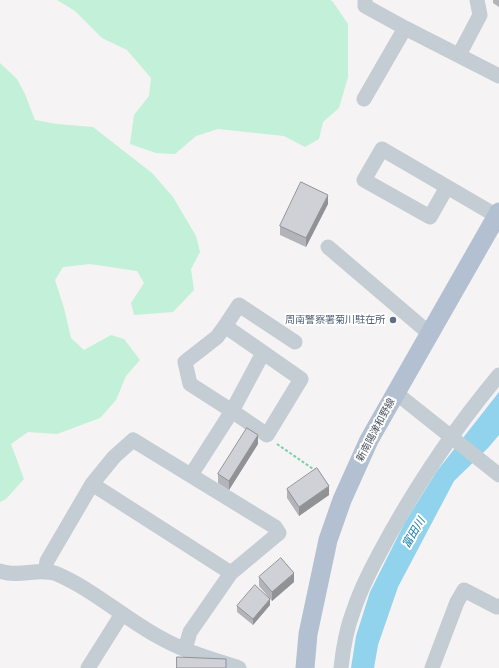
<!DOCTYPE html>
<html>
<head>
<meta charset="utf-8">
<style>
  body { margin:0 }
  canvas { display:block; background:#f5f3f3 }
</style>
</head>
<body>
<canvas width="499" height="668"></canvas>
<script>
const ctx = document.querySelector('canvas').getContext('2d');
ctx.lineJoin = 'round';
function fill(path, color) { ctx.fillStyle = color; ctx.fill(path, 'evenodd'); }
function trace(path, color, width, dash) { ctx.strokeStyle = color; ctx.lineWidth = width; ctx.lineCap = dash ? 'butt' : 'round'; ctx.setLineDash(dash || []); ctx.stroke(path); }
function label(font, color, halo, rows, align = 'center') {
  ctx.font = font + ' "Fira Sans","Noto Sans JP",sans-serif'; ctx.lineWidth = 4; ctx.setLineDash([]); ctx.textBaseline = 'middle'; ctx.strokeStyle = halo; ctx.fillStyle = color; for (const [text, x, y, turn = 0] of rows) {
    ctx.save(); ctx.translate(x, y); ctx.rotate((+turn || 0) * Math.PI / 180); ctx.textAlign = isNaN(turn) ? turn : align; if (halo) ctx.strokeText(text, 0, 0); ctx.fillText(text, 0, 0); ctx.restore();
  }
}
fill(new Path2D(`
  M57 0H330L333 2 348 24V77L339 108 323 122 319 139 305 147 284 136 218 129 196 136 175 154 156 153 130 144 134 115 149 96 151 78 127 50 102 38 75 11Z
  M0 63 17 79 25 94 35 120 57 124 93 127 152 173 173 197 196 236 200 252 191 269 194 290 173 312 134 315 131 303 144 283 137 271 90 264 63 267 55 280 64 308 71 338 84 350 111 335 124 339 140 360 126 376 116 400 100 418 57 434 28 432 11 444 24 479 6 499 0 502Z`), '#c3f0d8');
fill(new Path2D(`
  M499 392V435L488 448 454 481 398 587 378 645 374 668H351L356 636 370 592 405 522 437 471Z`), '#91d2ed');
trace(new Path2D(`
  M277 444 316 471`), '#7bcfac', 2, [3, 2]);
trace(new Path2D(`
  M405 28 499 76
  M459 55 480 15 477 0
  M364 99 405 28 365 6V0
  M447 187 430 217 364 180 382 149 497 216
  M328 247 430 334
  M225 326 217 337 185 362 190 384 232 411 267 435 301 379 225 326 239 305 295 342
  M396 393 499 475
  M191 475 232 411 263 353
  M92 484 231 573
  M0 571C19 578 40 567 57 574 94 590 124 618 159 637 183 651 212 659 239 668
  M45 572 47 561 92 484 114 457 133 440 275 527 279 533 231 573 190 632 185 649
  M88 668 122 614
  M341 668C343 649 346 630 353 612 362 584 377 558 391 532 422 477 458 424 499 375
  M432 668 457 602 464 590 497 607 499 606`), '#c4ccd4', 15);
trace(new Path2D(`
  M305 668 308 634 328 540 342 500 369 440 499 212`), '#b3c0d1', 19);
fill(new Path2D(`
  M493 0H499V7L493 3Z
  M328 204 306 247 280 235V226Z
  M258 444 229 490 218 483V474Z
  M287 489 329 495 299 516 287 498Z
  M259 577 294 582 272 601 259 586Z
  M270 605 253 625 237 612V606Z`), '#b2b4b9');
fill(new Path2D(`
  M328 195V204L306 247V238Z
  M258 435V444L229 490V481Z
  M329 486V495L299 516V507Z
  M294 573V582L272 601V592Z
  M270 599V605L253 625V619Z`), '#919296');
const building = new Path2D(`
  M301 182 328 195 306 238 280 226Z
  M247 428 258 435 229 481 218 474Z
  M317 468 329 486 299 507 287 489Z
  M281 558 294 573 272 592 259 577Z
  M255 585 270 599 253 619 237 606Z
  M177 657 226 659V668H177Z`);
fill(building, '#cfd1d7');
trace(building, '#919296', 1);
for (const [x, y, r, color] of [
  [393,320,4,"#5c6f8a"]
]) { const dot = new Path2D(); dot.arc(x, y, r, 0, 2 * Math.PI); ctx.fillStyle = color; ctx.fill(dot); trace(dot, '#fff', 1.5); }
label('10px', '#4e5e75', '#fff', [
  ["周南警察署菊川駐在所",385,320]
], 'right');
label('10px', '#4a5461', '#fff', [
  ["新南陽津和野線",376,430,-62]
]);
label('italic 11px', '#0d7ba9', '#fff', [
  ["富田川",414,533,-59]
]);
</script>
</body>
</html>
